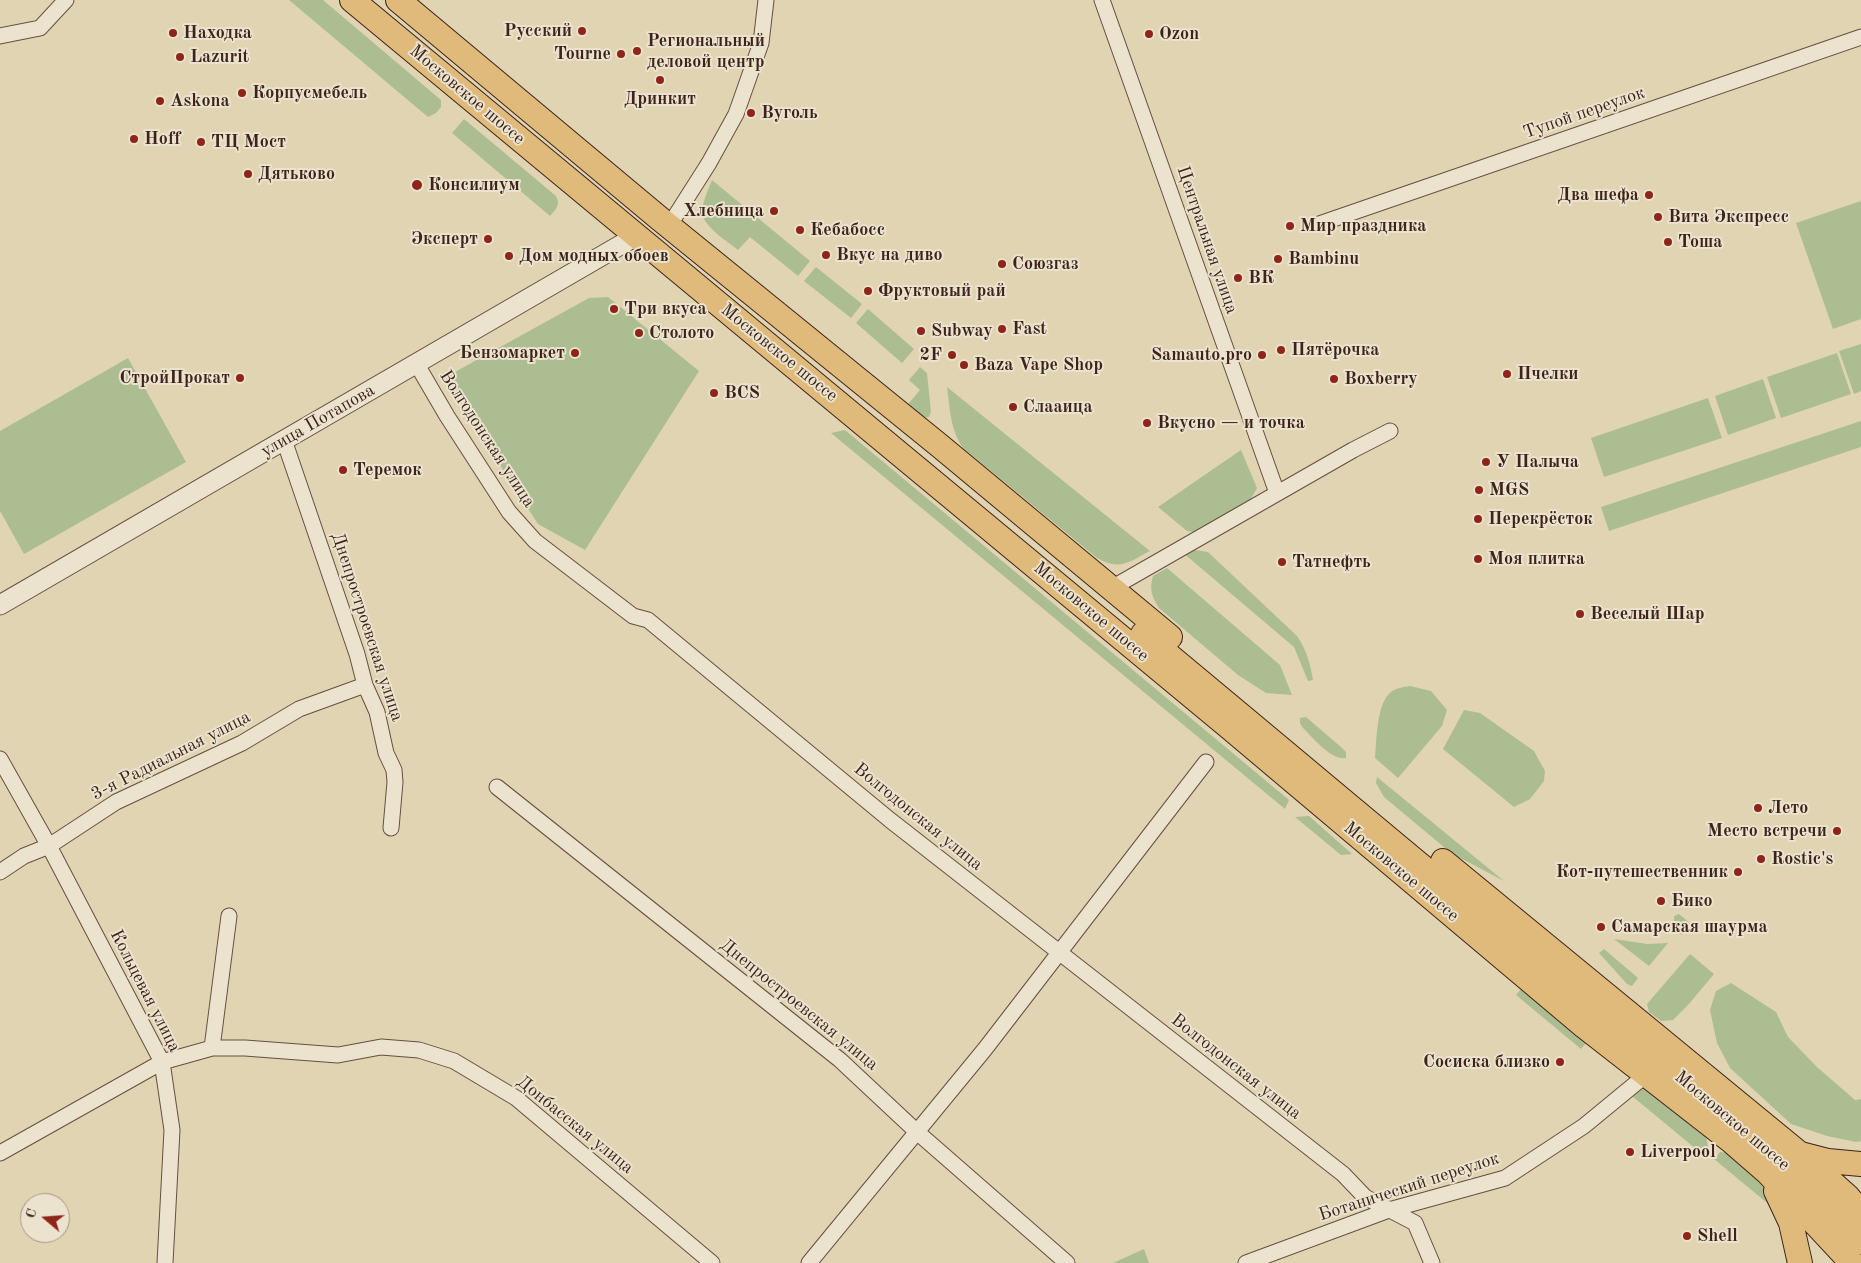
<!DOCTYPE html>
<html>
<head>
<meta charset="utf-8">
<style>
  body { margin:0 }
  #map { position:relative; width:1861px; height:1263px; overflow:hidden; background:#e0d4b3; font-family:"Old Standard TT",serif }
  canvas { display:block }
  .north { position:absolute; left:20px; top:1193px; width:50px; height:50px; box-sizing:border-box; background:#ebe3ce; border:1px solid #a59686; border-radius:50%; rotate:288deg; font-size:14px; font-weight:700; line-height:20px; text-align:center; color:#3d231a }
  .north::after { content:''; display:block; margin:auto; width:18px; height:22px; background:#8f2418; clip-path:polygon(50% 0,100% 100%,50% 72%,0 100%) }
</style>
</head>
<body>
<div id="map">
<canvas width="1861" height="1263"></canvas>
<div class="north">С</div>
</div>
<script>
const ctx = document.querySelector('canvas').getContext('2d');
ctx.lineJoin = 'round';
function fill(path, color) { ctx.fillStyle = color; ctx.fill(path, 'evenodd'); }
function trace(path, color, width, dash) { ctx.strokeStyle = color; ctx.lineWidth = width; ctx.lineCap = dash ? 'butt' : 'round'; ctx.setLineDash(dash || []); ctx.stroke(path); }
function label(font, color, halo, rows, align = 'center') {
  ctx.font = font + ' "Old Standard TT",serif'; ctx.lineWidth = 4; ctx.setLineDash([]); ctx.textBaseline = 'middle'; ctx.strokeStyle = halo; ctx.fillStyle = color; for (const [text, x, y, turn = 0] of rows) {
    ctx.save(); ctx.translate(x, y); ctx.rotate((+turn || 0) * Math.PI / 180); ctx.textAlign = isNaN(turn) ? turn : align; if (halo) ctx.strokeText(text, 0, 0); ctx.fillText(text, 0, 0); ctx.restore();
  }
}
fill(new Path2D(`
  M289 0H323L441 100V107L436 113 428 117Z
  M464 119 556 196C561 205 556 209 550 216L452 133Z
  M712 180 810 261 798 276 750 237 738 250C727 241 701 225 702 211 703 201 708 190 712 180Z
  M1861 201V319L1833 329 1796 223Z
  M816 267 862 304 851 318 804 281Z
  M608 297 699 371 585 550 538 524 444 378 589 298Z
  M868 309 914 349 902 363 856 323Z
  M1861 344V391L1854 394 1839 351Z
  M1837 353 1851 394 1781 418 1767 377Z
  M128 358 186 462 24 554 0 511V431Z
  M920 367 927 373 931 412 929 417 924 418 908 404 920 390 909 380Z
  M1763 379 1776 418 1728 435 1715 396Z
  M947 387 1150 551C1129 562 1120 571 1097 558L963 448C950 430 950 408 947 387Z
  M1708 398 1722 438 1604 477 1591 438Z
  M1861 421V447L1609 531 1601 507Z
  M845 430 1289 800 1285 809 831 433Z
  M1241 450 1257 488 1247 506 1200 533 1187 531 1158 507Z
  M1189 549 1208 552 1297 636C1307 651 1310 663 1313 680L1308 681 1294 647 1182 552Z
  M1167 568 1280 665 1292 695 1266 693 1238 675 1159 608C1152 597 1149 589 1153 576Z
  M1410 686 1431 691 1447 710 1442 726 1398 778 1375 758C1377 740 1376 704 1391 692 1396 688 1404 687 1410 686Z
  M1464 710 1480 713 1534 751 1545 771 1544 781 1530 799 1514 807 1443 749Z
  M1306 717 1341 747 1346 752V758C1332 761 1313 738 1303 728L1300 723V718Z
  M1377 777 1504 881 1451 853 1384 797 1376 783Z
  M1309 816 1352 854 1341 855 1295 817Z
  M1679 914 1691 924 1682 935 1675 932 1674 916Z
  M1614 939 1647 944 1668 943 1649 966Z
  M1604 949 1638 978 1632 986 1627 984 1599 953Z
  M1690 954 1714 974 1688 1005 1673 1020 1661 1021 1649 1012 1647 1004Z
  M1526 983 1591 1037 1581 1049 1516 995Z
  M1731 983 1776 1012 1788 1037 1817 1067 1855 1100 1861 1099V1141L1856 1142 1827 1136 1791 1124 1730 1068 1717 1043 1710 1010 1716 991Z
  M1642 1087 1651 1091 1706 1137 1708 1146 1702 1154 1632 1096Z
  M1720 1152 1729 1153 1763 1181 1772 1207 1714 1159Z
  M1144 1249 1149 1263H1113Z`), '#acbe91');
const minor = new Path2D(`
  M1102 0 1277 493
  M0 36 40 28 66 0
  M1319 224 1861 37
  M669 226 709 163 736 114 761 43 766 0
  M416 363 447 416 509 512 535 541 633 616 648 620 890 820 1343 1174 1365 1197 1415 1223 1432 1263
  M284 440 357 654 365 685 377 712 386 753 394 770 395 782 391 828
  M1110 589 1353 450 1390 431
  M0 759 49 846 162 1062 172 1130 165 1263
  M497 787 840 1060 917 1132 1067 1263
  M0 872 24 856 49 846 116 802 242 743 299 709 365 685
  M212 1048 229 916
  M0 1153 162 1062 212 1048H245L338 1055 381 1047 419 1050 454 1061 516 1098 712 1263
  M809 1263 985 1049 1206 762
  M1246 1263 1389 1210 1505 1178 1584 1126 1646 1075`);
const tertiary = new Path2D(`
  M0 605 636 236`);
const primary = new Path2D(`
  M352 0 1229 727 1584 1026 1730 1140 1768 1173 1852 1263
  M398 0 659 218 940 446 1170 637
  M1143 634C1295 760 1445 887 1598 1012 1688 1086 1784 1154 1861 1242
  M1443 861 1800 1154 1848 1197 1861 1212
  M1801 1154 1828 1161 1861 1164
  M1776 1191 1791 1223 1800 1263`);
trace(minor, '#664f40', 17);
trace(tertiary, '#664f40', 21);
trace(primary, '#3d231a', 26);
trace(minor, '#ebe3ce', 15);
trace(tertiary, '#ebe3ce', 19);
trace(primary, '#e0ba7a', 24);
for (const [x, y, r, color] of [
  [582,31,5,"#8f2418"],
  [173,33,5,"#8f2418"],
  [1149,34,5,"#8f2418"],
  [637,51,5,"#8f2418"],
  [621,54,5,"#8f2418"],
  [180,57,5,"#8f2418"],
  [660,80,5,"#8f2418"],
  [242,93,5,"#8f2418"],
  [160,101,5,"#8f2418"],
  [751,113,5,"#8f2418"],
  [134,139,5,"#8f2418"],
  [201,142,5,"#8f2418"],
  [248,174,5,"#8f2418"],
  [417,185,6,"#8f2418"],
  [1649,195,5,"#8f2418"],
  [774,211,5,"#8f2418"],
  [1658,217,5,"#8f2418"],
  [1290,226,5,"#8f2418"],
  [800,230,5,"#8f2418"],
  [488,239,5,"#8f2418"],
  [1668,242,5,"#8f2418"],
  [826,255,5,"#8f2418"],
  [509,256,5,"#8f2418"],
  [1278,259,5,"#8f2418"],
  [1002,264,5,"#8f2418"],
  [1238,278,5,"#8f2418"],
  [868,291,5,"#8f2418"],
  [614,309,5,"#8f2418"],
  [1002,329,5,"#8f2418"],
  [921,331,5,"#8f2418"],
  [639,333,5,"#8f2418"],
  [1281,350,5,"#8f2418"],
  [575,353,5,"#8f2418"],
  [952,355,5,"#8f2418"],
  [1262,355,5,"#8f2418"],
  [964,365,5,"#8f2418"],
  [1507,374,5,"#8f2418"],
  [240,378,5,"#8f2418"],
  [1334,379,5,"#8f2418"],
  [714,393,5,"#8f2418"],
  [1013,407,5,"#8f2418"],
  [1147,423,5,"#8f2418"],
  [1486,462,5,"#8f2418"],
  [343,470,5,"#8f2418"],
  [1479,490,5,"#8f2418"],
  [1478,519,5,"#8f2418"],
  [1478,559,5,"#8f2418"],
  [1282,562,5,"#8f2418"],
  [1580,614,5,"#8f2418"],
  [1758,808,5,"#8f2418"],
  [1837,831,5,"#8f2418"],
  [1761,859,5,"#8f2418"],
  [1738,872,5,"#8f2418"],
  [1661,901,5,"#8f2418"],
  [1601,927,5,"#8f2418"],
  [1560,1062,5,"#8f2418"],
  [1630,1152,5,"#8f2418"],
  [1687,1236,5,"#8f2418"]
]) { const dot = new Path2D(); dot.arc(x, y, r, 0, 2 * Math.PI); ctx.fillStyle = color; ctx.fill(dot); trace(dot, '#ebe3ce', 2); }
label('bold 18px', '#3d231a', '#ebe3ce', [
  ["Русский",572,31,"right"],
  ["Находка",183,33],
  ["Ozon",1159,34],
  ["Региональный",647,41],
  ["деловой центр",647,62],
  ["Tourne",611,54,"right"],
  ["Lazurit",190,57],
  ["Корпусмебель",252,93],
  ["Дринкит",660,99,"center"],
  ["Askona",170,101],
  ["Вуголь",761,113],
  ["Hoff",144,139],
  ["ТЦ Мост",211,142],
  ["Дятьково",258,174],
  ["Консилиум",428,185],
  ["Два шефа",1639,195,"right"],
  ["Хлебница",764,211,"right"],
  ["Вита Экспресс",1668,217],
  ["Мир праздника",1300,226],
  ["Кебабосс",810,230],
  ["Эксперт",478,239,"right"],
  ["Тоша",1678,242],
  ["Вкус на диво",836,255],
  ["Дом модных обоев",519,256],
  ["Bambinu",1288,259],
  ["Союзгаз",1012,264],
  ["ВК",1248,278],
  ["Фруктовый рай",878,291],
  ["Три вкуса",624,309],
  ["Fast",1012,329],
  ["Subway",931,331],
  ["Столото",649,333],
  ["Пятёрочка",1291,350],
  ["Бензомаркет",565,353,"right"],
  ["2F",942,355,"right"],
  ["Samauto.pro",1252,355,"right"],
  ["Baza Vape Shop",974,365],
  ["Пчелки",1517,374],
  ["СтройПрокат",230,378,"right"],
  ["Boxberry",1344,379],
  ["BCS",724,393],
  ["Слааица",1023,407],
  ["Вкусно — и точка",1157,423],
  ["У Палыча",1496,462],
  ["Теремок",353,470],
  ["MGS",1489,490],
  ["Перекрёсток",1488,519],
  ["Моя плитка",1488,559],
  ["Татнефть",1292,562],
  ["Веселый Шар",1590,614],
  ["Лето",1768,808],
  ["Место встречи",1827,831,"right"],
  ["Rostic's",1771,859],
  ["Кот-путешественник",1728,872,"right"],
  ["Бико",1671,901],
  ["Самарская шаурма",1611,927],
  ["Сосиска близко",1550,1062,"right"],
  ["Liverpool",1640,1152],
  ["Shell",1697,1236]
], 'left');
label('18px', '#3d231a', '#ebe3ce', [
  ["Московское шоссе",467,95,40],
  ["Тупой переулок",1584,113,-19],
  ["Центральная улица",1207,240,71],
  ["Московское шоссе",779,353,39],
  ["улица Потапова",318,421,-30],
  ["Волгодонская улица",487,439,57],
  ["Московское шоссе",1091,612,40],
  ["Днепростроевская улица",367,627,72],
  ["3-я Радиальная улица",171,756,-27],
  ["Волгодонская улица",918,817,39],
  ["Московское шоссе",1401,872,40],
  ["Кольцевая улица",145,991,63],
  ["Днепростроевская улица",799,1005,39],
  ["Волгодонская улица",1236,1067,38],
  ["Московское шоссе",1732,1121,40],
  ["Донбасская улица",575,1125,39],
  ["Ботанический переулок",1409,1187,-18]
]);
</script>
</body>
</html>
